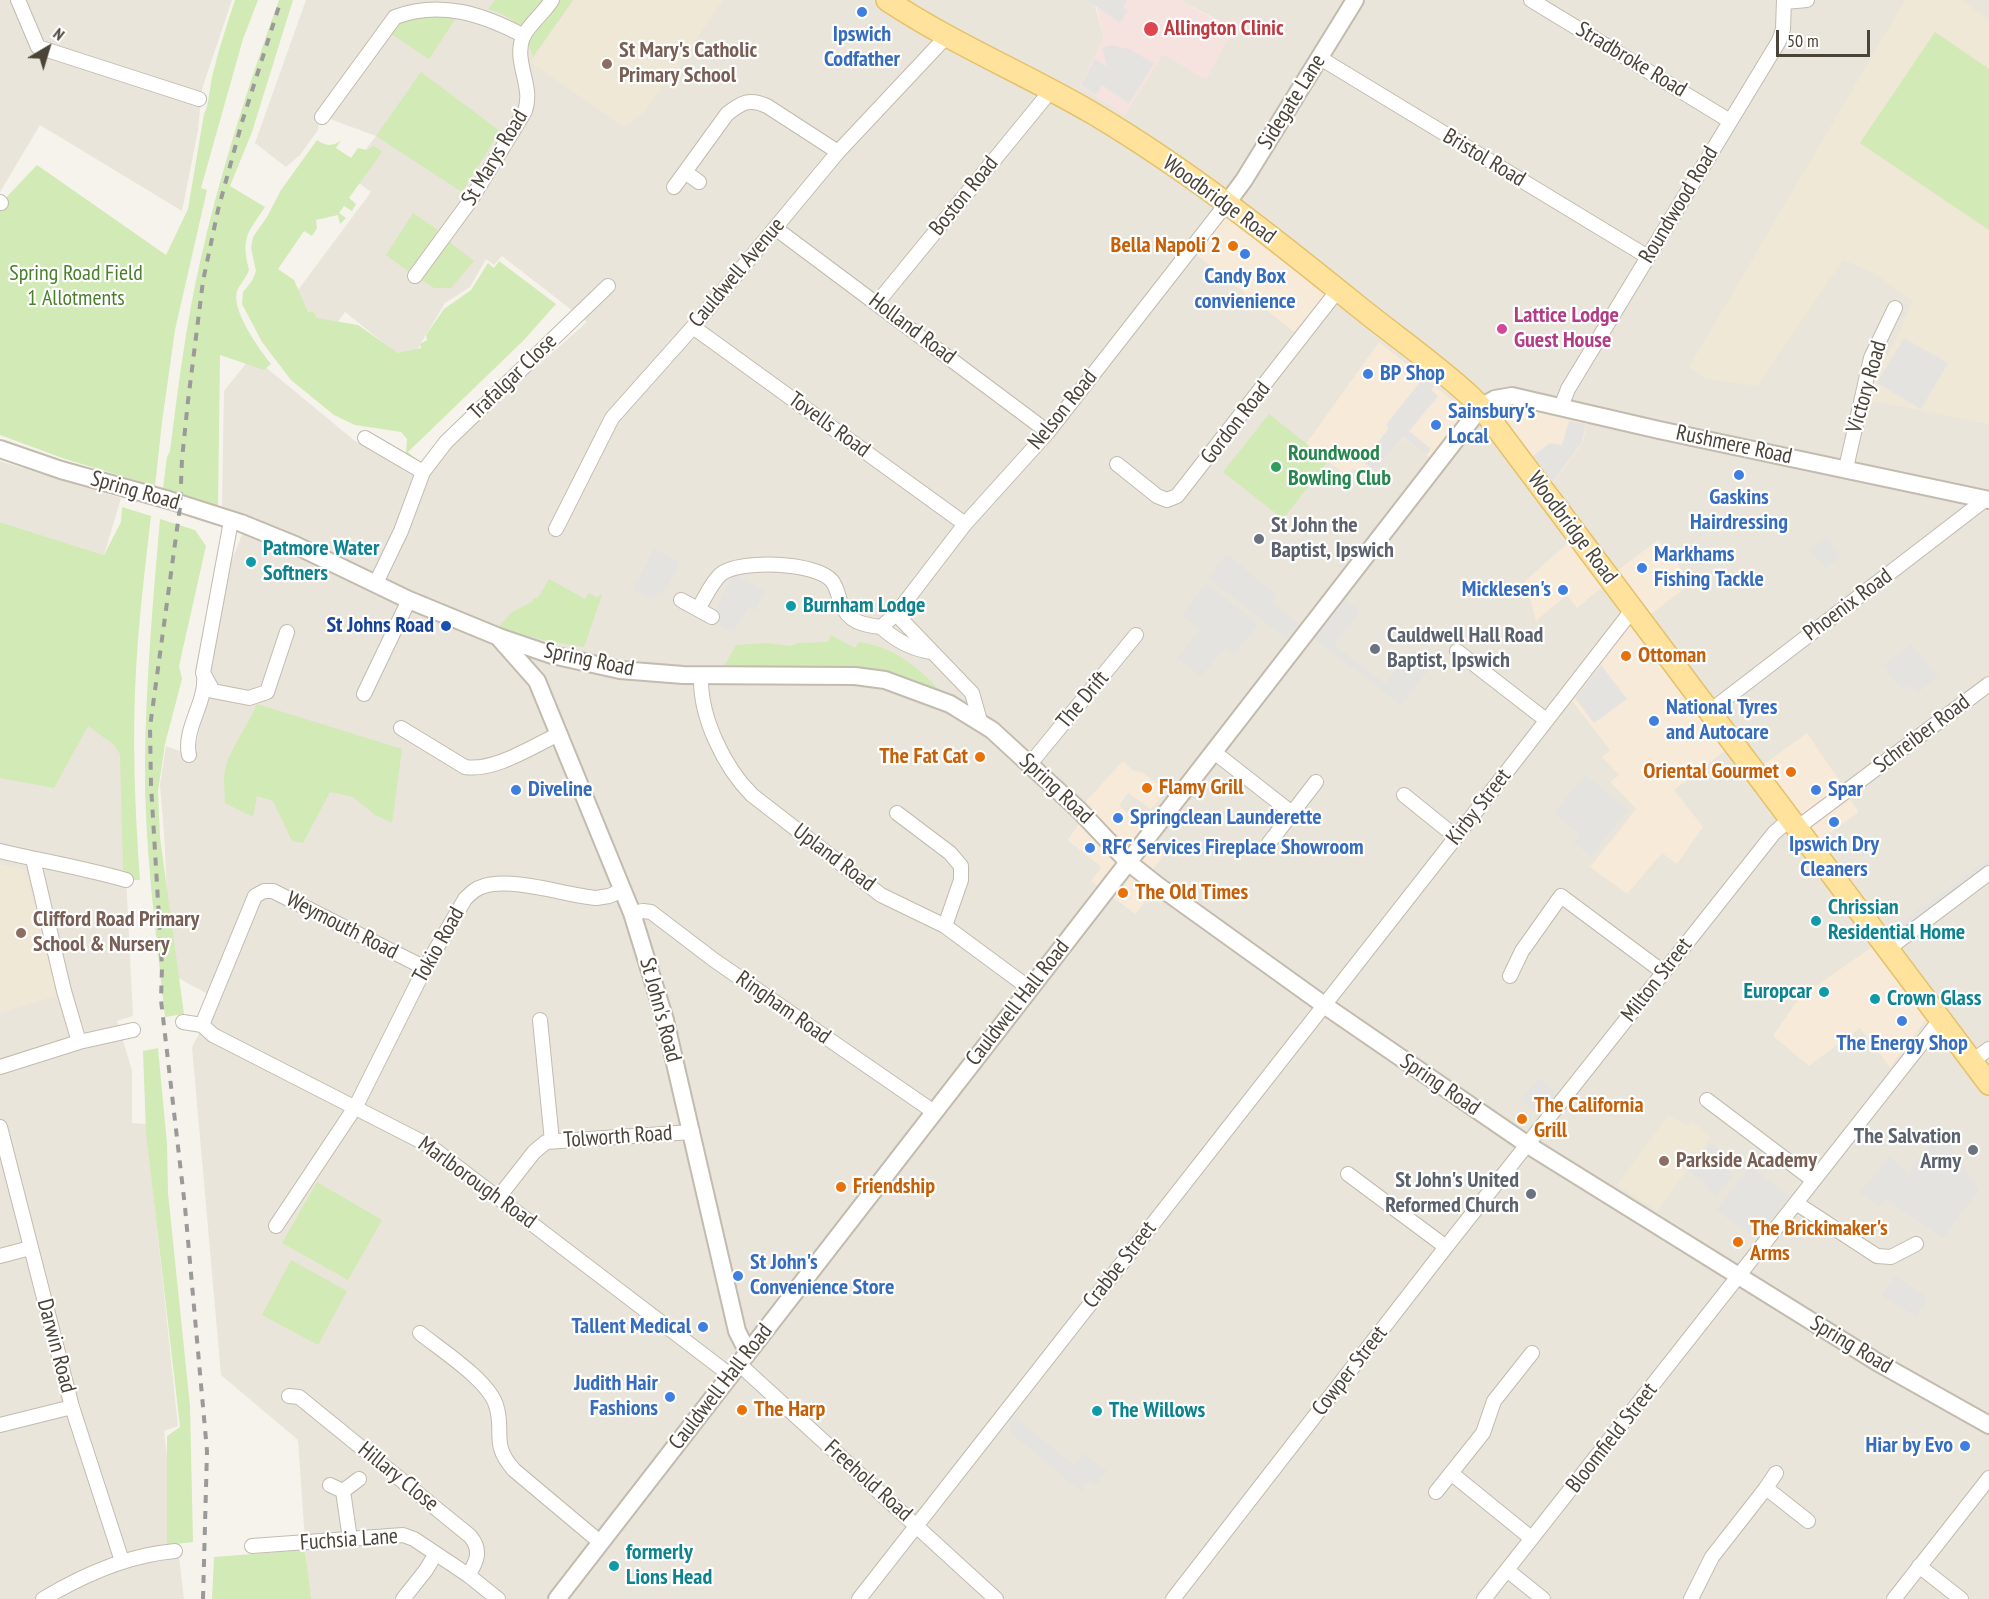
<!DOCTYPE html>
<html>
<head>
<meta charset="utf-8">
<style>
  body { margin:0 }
  #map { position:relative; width:1989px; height:1599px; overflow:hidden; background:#f6f3ec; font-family:"PT Sans Narrow",sans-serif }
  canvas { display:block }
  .north { position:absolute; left:18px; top:18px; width:60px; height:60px; -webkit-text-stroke:4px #fff; paint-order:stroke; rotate:38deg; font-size:16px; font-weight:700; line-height:24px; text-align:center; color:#4b4439 }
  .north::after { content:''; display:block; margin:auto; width:21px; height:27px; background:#4b4439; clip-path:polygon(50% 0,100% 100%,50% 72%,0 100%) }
  .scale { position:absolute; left:1776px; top:30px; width:94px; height:27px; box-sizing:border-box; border:3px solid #4b4439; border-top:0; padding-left:8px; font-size:18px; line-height:21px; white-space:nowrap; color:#4b4439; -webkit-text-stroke:4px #fff; paint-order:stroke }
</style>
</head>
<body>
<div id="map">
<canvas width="1989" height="1599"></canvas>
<div class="north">N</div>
<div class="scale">50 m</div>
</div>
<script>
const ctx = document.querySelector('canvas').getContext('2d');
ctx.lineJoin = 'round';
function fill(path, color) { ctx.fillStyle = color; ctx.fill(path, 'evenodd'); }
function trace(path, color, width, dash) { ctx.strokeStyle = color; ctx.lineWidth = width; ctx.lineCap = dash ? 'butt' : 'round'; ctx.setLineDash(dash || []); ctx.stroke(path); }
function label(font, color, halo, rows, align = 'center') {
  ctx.font = font + ' "PT Sans Narrow",sans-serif'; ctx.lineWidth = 4.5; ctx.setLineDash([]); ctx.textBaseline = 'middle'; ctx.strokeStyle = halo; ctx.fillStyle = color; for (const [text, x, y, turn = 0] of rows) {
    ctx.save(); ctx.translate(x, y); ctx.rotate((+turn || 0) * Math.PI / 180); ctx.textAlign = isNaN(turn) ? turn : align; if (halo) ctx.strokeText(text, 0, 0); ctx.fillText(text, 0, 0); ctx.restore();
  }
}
fill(new Path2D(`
  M0 0H232L202 89 198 130 182 211 40 125 0 192Z
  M306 0H1087L1095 5 1104 38 1080 86 1233 28 1179 0H1989V1599H309L298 1440 221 1375 192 1047 217 999 171 974 164 833 160 785 166 746 193 756 212 678 207 675 227 572 249 517 222 506 224 391 252 356 355 441 426 484 431 468 455 439 587 322 502 256 494 265 486 259 470 287 445 303 409 363 345 312 331 331 292 298 371 192 347 174 376 136 319 115 318 130 300 155 286 167 255 143ZM1142 772 1119 805 1136 914 1092 881 1102 867 1068 840 1083 819Z
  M0 461 121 498 104 555 0 522Z
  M90 718 125 740 126 876 133 1016 117 1021 132 1070V1123L146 1124 178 1426 164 1431 184 1599H0V774Z`), '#eae5da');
fill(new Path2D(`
  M1228 210 1331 289 1294 332 1194 253Z
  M1379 342 1461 407 1464 415 1431 459 1403 438 1367 480 1353 468 1347 476 1306 444Z
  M1517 405 1587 423 1583 442 1552 485 1503 418 1504 412 1508 407Z
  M1577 535 1609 577 1658 540 1692 583 1642 621 1611 580 1577 608 1567 595 1536 621 1525 581Z
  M1630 625H1634L1730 747 1674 790 1703 827 1677 864 1662 853 1627 894 1590 867 1636 809 1610 782 1619 775 1602 757 1610 750 1572 701Z
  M1807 733 1841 783 1839 785 1859 812 1819 841 1763 765Z
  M1123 761 1133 771 1142 772 1167 791 1151 809 1127 792 1119 805 1168 850 1148 876 1158 883 1136 914 1091 881 1102 867 1068 840 1083 819 1076 812Z
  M1872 947 1928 1017 1890 1067 1860 1028 1809 1066 1773 1036 1799 998Z`), '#f7ead8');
fill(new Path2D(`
  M573 0H723L678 66 642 114 624 127 530 62Z
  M1905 0H1961L1989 20V424L1863 399 1877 350 1887 355 1900 331 1912 301 1874 273 1843 260 1757 386 1705 378 1689 367Z
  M0 864 25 870 59 995 0 1013Z
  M1669 1114 1686 1126 1691 1121 1711 1137 1657 1211 1617 1185Z`), '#efe8d6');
fill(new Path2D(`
  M1087 0H1179L1233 29 1206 80 1163 54 1125 115 1079 86 1104 38 1096 5Z`), '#f6e3e0');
fill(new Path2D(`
  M235 0H258L243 39 201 188 207 190 175 330 162 422 155 486 65 459 0 435V204L37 165 166 255 188 209 204 114C209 106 210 84 213 73 219 48 227 24 235 0Z
  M279 0H293L252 132 230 186 265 207C247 234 241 237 249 270 246 278 240 284 237 291 231 310 259 349 271 364L264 370 220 355 218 506 163 488 167 457 170 451C178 388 186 324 200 262 220 173 248 86 279 0Z
  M495 0H573L533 57C524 29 517 18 488 9Z
  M455 7 456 18 429 59 385 30 395 17Z
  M1935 32 1989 69V230L1860 143Z
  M421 72 500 131 462 192 376 136Z
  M317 140C325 146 333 147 341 140L336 148 351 158 358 148 367 150 374 146 382 152 349 198 356 204 352 211 344 206 339 213 346 218 340 224 338 215 316 220 317 228 312 236 304 231 278 269 294 280 308 312H313L317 318 358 325 398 353 421 348 420 344 427 340 426 335 444 309 471 290 488 263 494 268 499 261 556 304 524 340 408 452 416 459 410 466 405 465 407 439 401 432 355 425 334 415 291 380 262 342 242 304 243 292 252 281 256 271 251 248 253 237 267 217 281 190Z
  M413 213 438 230 409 272 386 255Z
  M443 237 474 261 451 288H434L415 276Z
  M1269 414 1328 461 1283 519 1223 472Z
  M122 507 151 516C145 567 139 619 136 670 132 740 135 810 140 880H131L123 869 120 754 113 744 88 726 54 788 0 778V522L104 555 121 522Z
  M160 519 195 530 206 546 179 666 182 679 165 744 158 791 160 837 184 1014 165 1017C156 932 144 846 145 761 146 680 153 600 160 519Z
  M549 579 585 599 589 593 598 598 600 594 602 595 584 647 547 641 498 628 512 612 532 602 534 598H538Z
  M831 635 855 648 859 642C897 647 922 671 947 698L873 670 725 665 736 645 766 643 791 646 798 643 828 642Z
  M257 704 402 749 392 823 375 815 353 797 330 792 303 843 292 841 273 801 257 796 253 817 225 803C225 792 223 779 225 769 231 746 248 726 257 704Z
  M158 1048 167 1144 168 1193 190 1406 193 1542 167 1545V1436L180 1427 146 1132 143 1051Z
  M317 1182 382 1220 348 1280 282 1243Z
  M291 1260 347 1291 318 1345 262 1315Z
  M305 1550 311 1599H212L214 1557Z`), '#d2eab5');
fill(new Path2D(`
  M1087 0H1127L1123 8 1128 10 1120 23Z
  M1111 45 1129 49 1154 63 1129 104 1102 85 1096 95 1081 85 1095 59 1107 67 1102 48Z
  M1904 338 1948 363 1921 409 1877 383Z
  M1424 377 1434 386 1431 390 1438 396 1409 431 1431 449 1426 455 1403 437 1375 471 1363 462 1389 428 1386 425Z
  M1569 421 1586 424 1582 442 1553 482 1533 456 1550 443 1562 445Z
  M1963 506 1966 509 1715 702 1712 699Z
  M1979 509 1982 513 1719 713Z
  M1826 537 1841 556 1825 568 1810 549Z
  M654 549 680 562 663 595 658 592 654 600 633 589Z
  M1227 554 1277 596 1272 603 1299 623 1287 639 1208 578Z
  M734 574 766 591 755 610 748 607 733 633 710 620Z
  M1206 583 1258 624 1234 655 1225 648 1201 676 1177 658 1200 629 1182 615Z
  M1344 599 1360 611 1334 645 1385 684 1413 649 1433 664 1401 705 1314 639Z
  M1911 644 1938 677 1917 693 1910 685 1903 690 1883 666Z
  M1601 665 1627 699 1594 723 1575 698Z
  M1585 775 1628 810 1591 856 1574 843 1580 834 1554 813Z
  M1989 858V866L1894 937 1890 931Z
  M1539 1078 1557 1093 1540 1115 1521 1100Z
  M1940 1131 1979 1190 1943 1238 1886 1199 1888 1195 1879 1206 1860 1193 1889 1157 1908 1172Z
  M1710 1143 1730 1158 1723 1167 1733 1175 1717 1196 1707 1188 1708 1185 1689 1171Z
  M1750 1167 1789 1196 1757 1239 1716 1210Z
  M1895 1276 1928 1298 1916 1317 1882 1295Z
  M1011 1414 1074 1465 1083 1454 1107 1471 1095 1485 1089 1481 1081 1491 1012 1434 1009 1418Z`), '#e5e3e0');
const minor = new Path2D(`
  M18 0 38 47 199 99
  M1531 0 1730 121
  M1785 2 1807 0
  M1320 58 1648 257
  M322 117 395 17C440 0 483 14 524 36
  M685 172 699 182
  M674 187 727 114C742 102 750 98 767 106L838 152
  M0 202 1 203
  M775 228 1048 432
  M415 276 470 201 525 111C534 86 513 62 523 37 529 24 544 13 552 0
  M877 303 1044 99 1050 89
  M693 327 965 524
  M1561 407 1568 389 1779 41 1783 29 1784 0
  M365 438 423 472
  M1117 464 1157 496 1167 500 1177 496 1338 290
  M1846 468 1871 358 1895 308
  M231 521 203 673 213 691 249 698 267 692 287 632
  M556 529 612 418 693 327 838 152 946 37
  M376 583 401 531 423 472 446 442 608 286
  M681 600 712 617
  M698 609C705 598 711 583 721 574 740 559 816 562 832 581 837 587 838 596 841 603 848 622 863 625 881 627
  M896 614 972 693 980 721
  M881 627 896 614 965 524 1048 432 1227 203
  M881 627C895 640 912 649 931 652
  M1457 651 1546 720
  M701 677C700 717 724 767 752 795L881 895 945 926 1029 988
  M364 694 409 600
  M1710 711 1986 499
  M401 728 465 767C494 772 533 746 559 734
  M1214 752 1292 813
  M189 755C183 729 207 702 204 675
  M1030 764 1136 635
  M1404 795 1456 837
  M897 813 950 853 961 866V880L945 926
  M1797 828 1989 684
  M1269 843 1316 782
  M0 851C42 861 84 868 126 880
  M33 859 64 991 79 1042
  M632 913 643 911 651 912 714 960 934 1112
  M1888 949 1989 873
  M1510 976 1522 951 1561 896 1663 972
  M540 1020 552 1141
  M183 1022 202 1025
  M202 1025 213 1035 430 1146 730 1375
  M202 1025 255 896 264 891H273L425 968
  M1972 1061 1989 1049
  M0 1067 79 1042 133 1030
  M1707 1100 1813 1180
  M0 1127 72 1407 122 1561
  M1348 1174 1446 1247
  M498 1198 534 1152 546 1142 692 1132
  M1796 1203 1877 1256 1891 1257 1916 1244
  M276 1226 356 1106 425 968 465 899C471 893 476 888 484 886 513 877 565 895 596 898L609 896 623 890
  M0 1256 30 1248
  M420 1333C441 1350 488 1380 496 1405 505 1433 490 1443 514 1470L601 1543
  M739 1364 996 1599
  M289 1396 299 1397 470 1536C482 1550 477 1562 468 1575
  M0 1425 72 1407
  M1451 1473 1531 1538
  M330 1485 343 1491 359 1479
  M1766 1488 1776 1473
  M343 1491 350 1539
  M1436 1492 1483 1433 1494 1401 1532 1353
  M252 1546 403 1535 414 1539 468 1575 498 1599
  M1919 1566 1961 1599
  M1507 1570 1543 1599
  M43 1599C83 1575 127 1555 175 1551
  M403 1599 426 1570 435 1555
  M859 1599 1456 837 1633 609
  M1173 1599 1446 1247 1774 833 1790 819
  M1484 1599 1940 1020
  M1691 1599 1712 1557 1766 1488 1808 1521
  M1894 1599 1989 1478`);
const tertiary = new Path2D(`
  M1227 203 1244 180 1355 0
  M0 449 61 470 169 500 241 523 295 545 409 600 499 637 552 655 620 670 683 675 855 676 885 680 950 704 992 730 1079 810 1128 862 1157 885 1324 1005 1528 1145 1877 1362 1989 1425
  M499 638 537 681 632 913 665 1020 737 1331 743 1343 750 1349
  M557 1599 1481 407 1495 399 1512 396 1659 430 1989 500`);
const primary = new Path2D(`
  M887 0C953 44 1026 74 1094 114 1188 170 1274 238 1359 307 1395 336 1434 363 1469 395L1481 407 1989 1084`);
trace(minor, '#c2bbae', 16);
trace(tertiary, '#c2bbae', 20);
trace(primary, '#e6c16a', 24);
trace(minor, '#fff', 14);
trace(tertiary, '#fff', 16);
trace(primary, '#ffe39c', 21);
trace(new Path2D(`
  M203 1599 207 1451 185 1207 161 1000 162 967 151 785 150 727 180 507 182 459 188 401 203 281 218 210 242 122 281 0`), '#9a9a9a', 4, [8, 8]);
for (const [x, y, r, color] of [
  [862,12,6,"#3f7fe0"],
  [1151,29,8,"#e0444e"],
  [607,64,6,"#8d6e63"],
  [1233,246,6,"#e8710a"],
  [1245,254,6,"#3f7fe0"],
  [1502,329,6,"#d1479c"],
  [1368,374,6,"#3f7fe0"],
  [1436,425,6,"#3f7fe0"],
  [1276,467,6,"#2e9e5b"],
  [1739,475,6,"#3f7fe0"],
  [1259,539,6,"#6b7280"],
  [251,562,6,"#0f9aa8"],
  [1642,568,6,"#3f7fe0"],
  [1563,590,6,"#3f7fe0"],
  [791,606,6,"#0f9aa8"],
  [446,626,6,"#1a4fb4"],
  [1375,649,6,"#6b7280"],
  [1626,656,6,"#e8710a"],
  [1654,721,6,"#3f7fe0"],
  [980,757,6,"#e8710a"],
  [1791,772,6,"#e8710a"],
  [1147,788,6,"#e8710a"],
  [516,790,6,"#3f7fe0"],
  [1816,790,6,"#3f7fe0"],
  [1118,818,6,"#3f7fe0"],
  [1834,822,6,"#3f7fe0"],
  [1090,848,6,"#3f7fe0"],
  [1123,893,6,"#e8710a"],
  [1816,921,6,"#0f9aa8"],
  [21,933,6,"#8d6e63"],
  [1824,992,6,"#0f9aa8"],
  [1875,999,6,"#0f9aa8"],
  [1902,1021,6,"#3f7fe0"],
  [1522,1119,6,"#e8710a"],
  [1973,1150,6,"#6b7280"],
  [1664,1161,6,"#8d6e63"],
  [841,1187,6,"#e8710a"],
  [1531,1194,6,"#6b7280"],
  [1738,1242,6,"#e8710a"],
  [738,1276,6,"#3f7fe0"],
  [703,1327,6,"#3f7fe0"],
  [670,1397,6,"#3f7fe0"],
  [742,1410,6,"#e8710a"],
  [1097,1411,6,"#0f9aa8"],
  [1965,1446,6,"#3f7fe0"],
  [614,1566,6,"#0f9aa8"]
]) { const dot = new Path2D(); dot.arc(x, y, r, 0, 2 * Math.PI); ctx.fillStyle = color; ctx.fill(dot); trace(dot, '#fff', 2); }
label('bold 22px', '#be3a42', '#fff', [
  ["Allington Clinic",1164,29]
], 'left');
label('bold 22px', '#366cbe', '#fff', [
  ["Ipswich",862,35,"center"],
  ["Codfather",862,60,"center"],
  ["Candy Box",1245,277,"center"],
  ["convienience",1245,302,"center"],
  ["BP Shop",1380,374],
  ["Sainsbury's",1448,412],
  ["Local",1448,437],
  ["Gaskins",1739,498,"center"],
  ["Hairdressing",1739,523,"center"],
  ["Markhams",1654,555],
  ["Fishing Tackle",1654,580],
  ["Micklesen's",1551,590,"right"],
  ["National Tyres",1666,708],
  ["and Autocare",1666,733],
  ["Diveline",528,790],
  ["Spar",1828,790],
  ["Springclean Launderette",1130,818],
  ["Ipswich Dry",1834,845,"center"],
  ["Cleaners",1834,870,"center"],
  ["RFC Services Fireplace Showroom",1102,848],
  ["The Energy Shop",1902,1044,"center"],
  ["St John's",750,1263],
  ["Convenience Store",750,1288],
  ["Tallent Medical",691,1327,"right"],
  ["Judith Hair",658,1384,"right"],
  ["Fashions",658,1409,"right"],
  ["Hiar by Evo",1953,1446,"right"]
], 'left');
label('bold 22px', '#785e54', '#fff', [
  ["St Mary's Catholic",619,51],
  ["Primary School",619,76],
  ["Clifford Road Primary",33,920],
  ["School & Nursery",33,945],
  ["Parkside Academy",1676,1161]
], 'left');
label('22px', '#4b4439', '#fff', [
  ["Stradbroke Road",1631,60,31],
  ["Sidegate Lane",1292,102,-58],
  ["St Marys Road",495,158,-59],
  ["Bristol Road",1484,158,31],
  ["Boston Road",964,196,-51],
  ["Woodbridge Road",1219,200,36],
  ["Roundwood Road",1679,205,-59],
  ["Cauldwell Avenue",737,273,-50],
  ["Holland Road",912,329,37],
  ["Trafalgar Close",513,377,-44],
  ["Victory Road",1867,387,-74],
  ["Nelson Road",1063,410,-51],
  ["Gordon Road",1236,423,-52],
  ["Tovells Road",829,425,36],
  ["Rushmere Road",1734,445,12],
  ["Spring Road",135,491,16],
  ["Woodbridge Road",1572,528,53],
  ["Phoenix Road",1848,605,-37],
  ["Spring Road",589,660,12],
  ["The Drift",1083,700,-50],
  ["Schreiber Road",1922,734,-37],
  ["Spring Road",1056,789,43],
  ["Kirby Street",1479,807,-52],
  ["Upland Road",834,858,37],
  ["Weymouth Road",342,926,27],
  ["Tokio Road",439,945,-61],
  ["Milton Street",1657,980,-52],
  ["Cauldwell Hall Road",1018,1003,-52],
  ["Ringham Road",783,1008,35],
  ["St John's Road",660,1010,75],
  ["Spring Road",1440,1085,34],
  ["Tolworth Road",618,1137,-4],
  ["Marlborough Road",477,1183,36],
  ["Crabbe Street",1120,1265,-52],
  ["Spring Road",1851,1345,31],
  ["Darwin Road",56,1346,75],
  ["Cowper Street",1350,1371,-52],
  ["Cauldwell Hall Road",721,1387,-52],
  ["Bloomfield Street",1612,1438,-52],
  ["Hillary Close",398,1477,39],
  ["Freehold Road",868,1481,42],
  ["Fuchsia Lane",349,1540,-4]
]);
label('bold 22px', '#c56008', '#fff', [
  ["Bella Napoli 2",1221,246,"right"],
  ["Ottoman",1638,656],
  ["The Fat Cat",968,757,"right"],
  ["Oriental Gourmet",1779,772,"right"],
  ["Flamy Grill",1159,788],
  ["The Old Times",1135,893],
  ["The California",1534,1106],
  ["Grill",1534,1131],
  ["Friendship",853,1187],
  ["The Brickimaker's",1750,1229],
  ["Arms",1750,1254],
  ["The Harp",754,1410]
], 'left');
label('22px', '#4a7f2a', '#fff', [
  ["Spring Road Field",76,274],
  ["1 Allotments",76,299]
]);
label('bold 22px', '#b23c85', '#fff', [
  ["Lattice Lodge",1514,316],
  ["Guest House",1514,341]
], 'left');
label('bold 22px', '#27864d', '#fff', [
  ["Roundwood",1288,454],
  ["Bowling Club",1288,479]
], 'left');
label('bold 22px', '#5b616d', '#fff', [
  ["St John the",1271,526],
  ["Baptist, Ipswich",1271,551],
  ["Cauldwell Hall Road",1387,636],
  ["Baptist, Ipswich",1387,661],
  ["The Salvation",1961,1137,"right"],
  ["Army",1961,1162,"right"],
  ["St John's United",1519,1181,"right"],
  ["Reformed Church",1519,1206,"right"]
], 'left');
label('bold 22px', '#0d838f', '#fff', [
  ["Patmore Water",263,549],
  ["Softners",263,574],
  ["Burnham Lodge",803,606],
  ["Chrissian",1828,908],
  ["Residential Home",1828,933],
  ["Europcar",1812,992,"right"],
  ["Crown Glass",1887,999],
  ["The Willows",1109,1411],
  ["formerly",626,1553],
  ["Lions Head",626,1578]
], 'left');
label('bold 22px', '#164399', '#fff', [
  ["St Johns Road",434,626]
], 'right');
</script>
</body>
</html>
